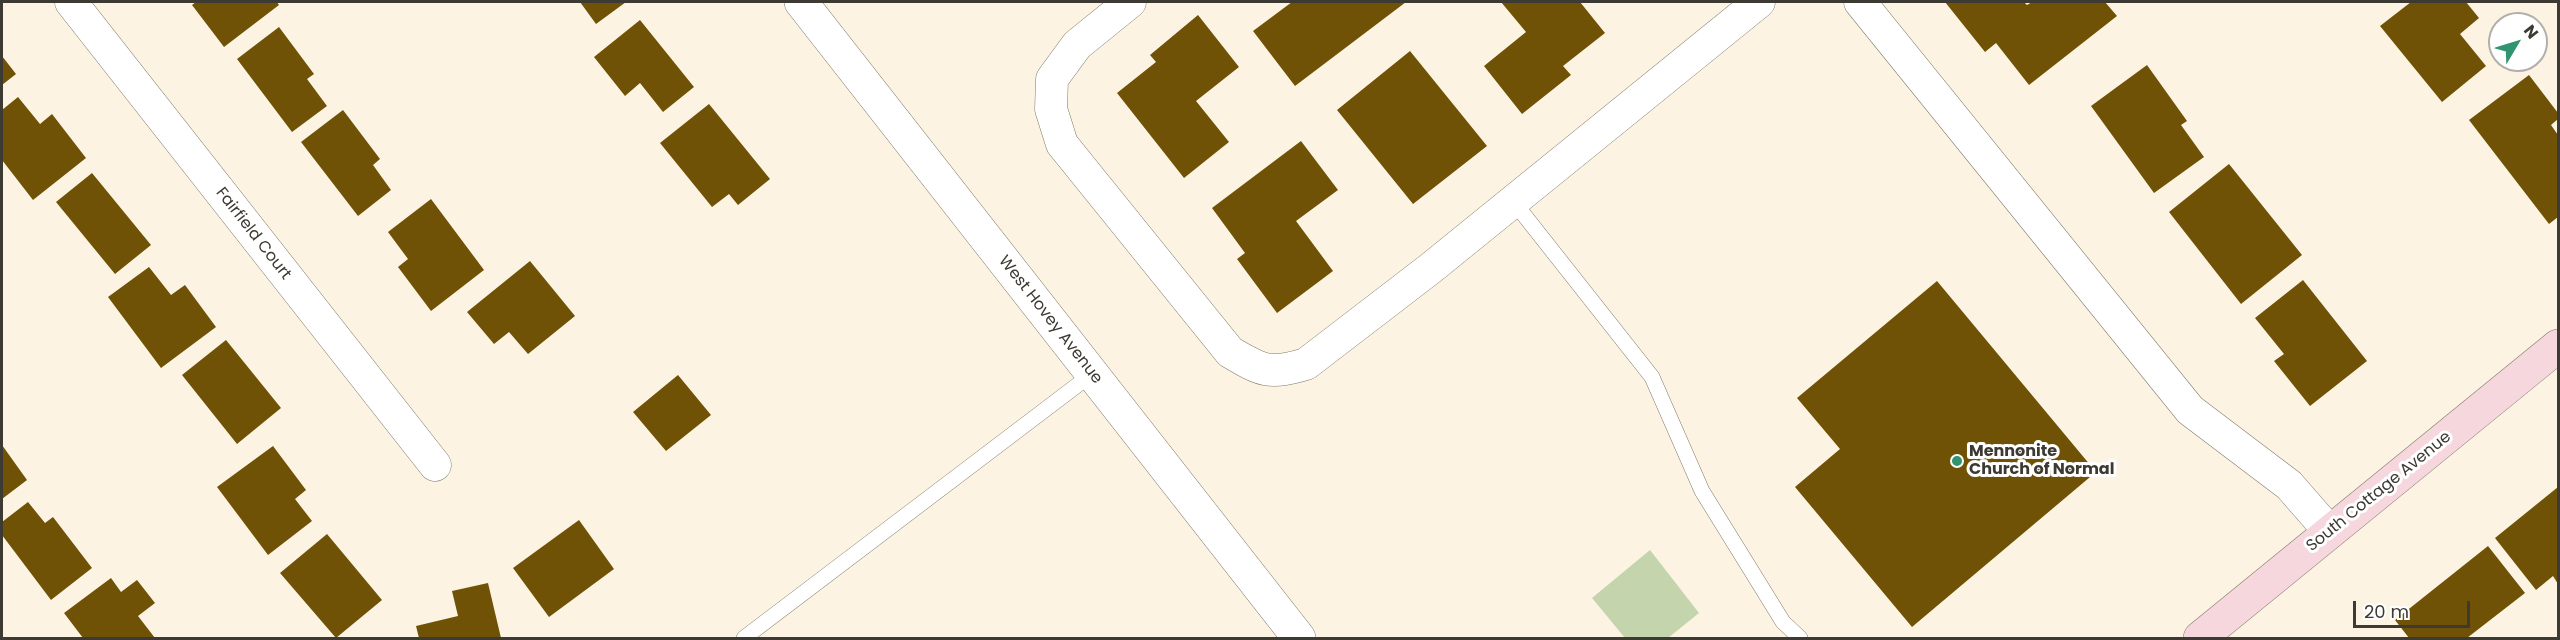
<!DOCTYPE html>
<html>
<head>
<meta charset="utf-8">
<style>
  body { margin:0 }
  #map { position:relative; width:2560px; height:640px; overflow:hidden; background:#fcf3e2; font-family:Poppins,sans-serif }
  canvas { display:block }
  .frame { position:absolute; inset:0; border:3px solid #3d3933; pointer-events:none }
  .north { position:absolute; left:2488px; top:12px; width:60px; height:60px; box-sizing:border-box; background:#fff; border:2px solid #b1b0ad; border-radius:50%; rotate:52deg; font-size:16px; font-weight:700; line-height:24px; text-align:center; color:#3d3933 }
  .north::after { content:''; display:block; margin:auto; width:21px; height:27px; background:#30946e; clip-path:polygon(50% 0,100% 100%,50% 72%,0 100%) }
  .scale { position:absolute; left:2353px; top:601px; width:117px; height:27px; box-sizing:border-box; border:3px solid #3d3933; border-top:0; padding-left:8px; font-size:18px; line-height:21px; white-space:nowrap; color:#3d3933; -webkit-text-stroke:4px #fff; paint-order:stroke }
</style>
</head>
<body>
<div id="map">
<canvas width="2560" height="640"></canvas>
<div class="frame"></div>
<div class="north">N</div>
<div class="scale">20 m</div>
</div>
<script>
const ctx = document.querySelector('canvas').getContext('2d');
ctx.lineJoin = 'round';
function fill(path, color) { ctx.fillStyle = color; ctx.fill(path, 'evenodd'); }
function trace(path, color, width, dash) { ctx.strokeStyle = color; ctx.lineWidth = width; ctx.lineCap = dash ? 'butt' : 'round'; ctx.setLineDash(dash || []); ctx.stroke(path); }
function label(font, color, halo, rows, align = 'center') {
  ctx.font = font + ' Poppins,sans-serif'; ctx.lineWidth = 6; ctx.setLineDash([]); ctx.textBaseline = 'middle'; ctx.strokeStyle = halo; ctx.fillStyle = color; for (const [text, x, y, turn = 0] of rows) {
    ctx.save(); ctx.translate(x, y); ctx.rotate((+turn || 0) * Math.PI / 180); ctx.textAlign = isNaN(turn) ? turn : align; if (halo) ctx.strokeText(text, 0, 0); ctx.fillText(text, 0, 0); ctx.restore();
  }
}
fill(new Path2D(`
  M1650 550 1699 613 1668 638H1625L1592 598Z`), '#c4d4ad');
fill(new Path2D(`
  M196 2H277L279 5 224 47 192 5Z
  M580 2H626L596 24Z
  M1292 2H1406L1295 86 1253 31Z
  M1501 2H1580L1605 33 1563 66 1571 75 1522 114 1484 66 1526 32Z
  M1945 2H2024L2027 5 2032 2H2105L2117 16 2029 85 1996 43 1985 52Z
  M2411 2H2466L2479 18 2460 34 2486 66 2442 102 2380 26Z
  M1198 15 1239 67 1196 101 1229 142 1184 178 1117 93 1156 62 1150 55Z
  M640 20 694 87 663 112 640 83 625 96 594 57Z
  M279 27 314 74 307 79 327 106 292 132 237 59Z
  M1410 51 1487 146 1413 204 1337 110Z
  M2 56 16 74 2 85Z
  M2147 65 2187 121 2181 125 2204 157 2154 193 2091 106Z
  M2529 75 2558 113V119L2551 125 2558 135V217L2549 224 2469 120Z
  M18 97 40 124 52 114 86 158 33 200 2 160V110Z
  M709 104 770 179 738 205 729 194 712 207 660 143Z
  M343 110 380 159 373 165 391 190 358 216 301 142Z
  M1301 141 1338 190 1296 221 1333 271 1277 313 1237 259 1245 253 1212 208Z
  M2229 164 2302 255 2241 304 2169 212Z
  M92 173 151 245 115 274 56 202Z
  M431 199 484 270 431 311 398 267 408 259 388 232Z
  M530 261 575 316 528 354 509 332 494 344 467 312Z
  M149 267 171 295 185 285 216 327 161 368 108 297Z
  M2303 280 2367 361 2310 406 2274 361 2284 354 2255 318Z
  M1937 281 2096 472 1912 627 1795 487 1840 449 1797 398Z
  M226 340 281 408 237 444 182 375Z
  M678 375 711 415 666 451 633 412Z
  M2 445 27 480 2 499Z
  M273 446 306 490 295 499 312 521 268 555 217 487Z
  M2558 487V584L2553 576 2536 590 2495 538Z
  M28 502 45 523 53 517 92 568 51 600 2 535V522Z
  M579 520 614 569 549 617 513 568Z
  M327 534 382 600 336 638 280 573Z
  M2488 546 2525 593 2467 638H2409L2395 620Z
  M111 578 121 592 137 580 155 603 138 616 155 638H83L64 613Z
  M488 583 501 638H419L416 626 458 616 452 591Z`), '#6f5205');
const service = new Path2D(`
  M1513 201 1652 377 1702 491 1783 622 1800 638
  M744 638 1092 374`);
const minor = new Path2D(`
  M71 2 435 465
  M1130 2 1077 45 1052 79 1051 109 1062 144 1230 352C1262 371 1269 375 1306 364L1431 268 1759 2
  M1860 2 2190 410 2289 485 2330 532`);
const tertiary = new Path2D(`
  M801 2 1299 638`);
const secondary = new Path2D(`
  M2200 638 2558 346`);
trace(service, '#817a6b', 16);
trace(minor, '#817a6b', 33);
trace(tertiary, '#817a6b', 34);
trace(secondary, '#817a6b', 34);
trace(service, '#fff', 15);
trace(minor, '#fff', 32);
trace(tertiary, '#fff', 33);
trace(secondary, '#f6d7dd', 33);
for (const [x, y, r, color] of [
  [1957,461,6,"#30946e"]
]) { const dot = new Path2D(); dot.arc(x, y, r, 0, 2 * Math.PI); ctx.fillStyle = color; ctx.fill(dot); trace(dot, '#fff', 2); }
label('16px', '#3d3933', '#fff', [
  ["Fairfield Court",253,234,52],
  ["West Hovey Avenue",1050,320,52],
  ["South Cottage Avenue",2379,492,-39]
]);
label('bold 16px', '#3d3933', '#fff', [
  ["Mennonite",1969,452],
  ["Church of Normal",1969,470]
], 'left');
</script>
</body>
</html>
